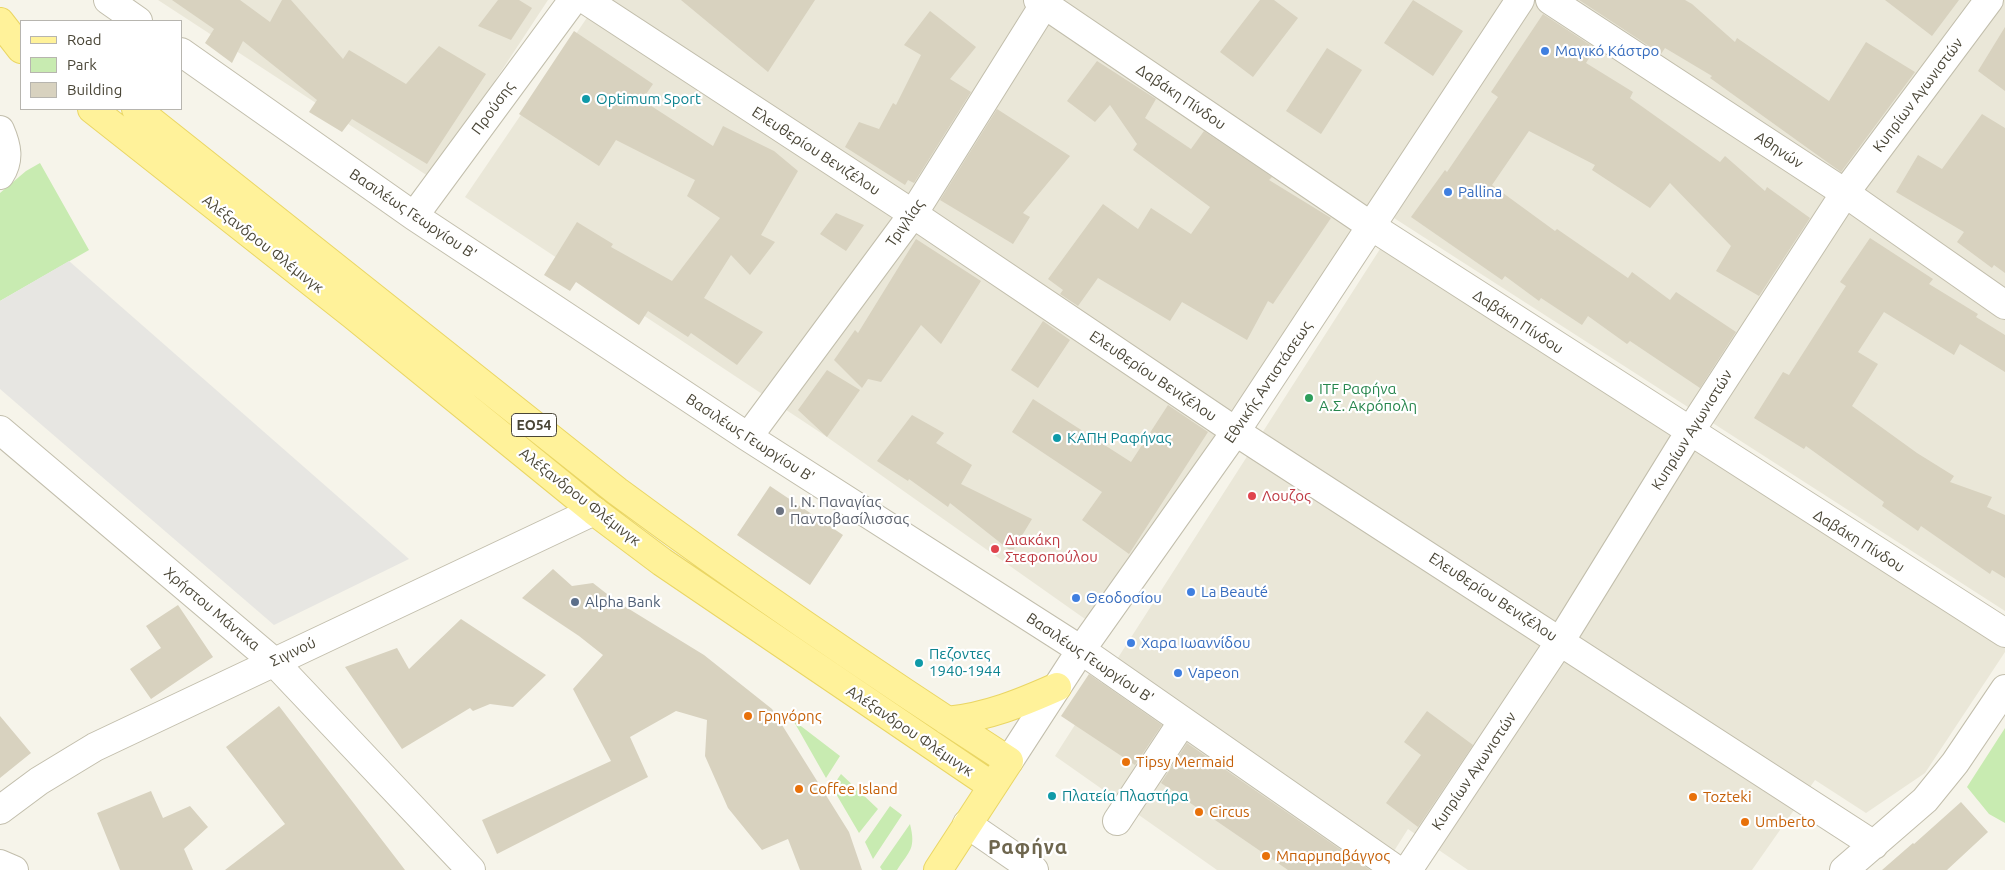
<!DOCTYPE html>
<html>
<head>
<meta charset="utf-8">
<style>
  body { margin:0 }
  #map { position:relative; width:2005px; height:870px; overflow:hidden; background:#f6f4ea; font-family:Ubuntu,sans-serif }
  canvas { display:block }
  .legend { position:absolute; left:20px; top:20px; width:162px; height:90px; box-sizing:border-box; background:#fff; border:1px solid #b7b5af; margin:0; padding:6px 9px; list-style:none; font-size:15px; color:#4a4637 }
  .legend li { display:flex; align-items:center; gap:10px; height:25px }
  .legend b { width:25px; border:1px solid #b7b5af }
</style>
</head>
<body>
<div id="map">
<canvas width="2005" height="870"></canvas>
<ul class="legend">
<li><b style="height:6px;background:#fff29a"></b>Road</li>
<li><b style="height:14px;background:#c8ebb1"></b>Park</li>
<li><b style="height:14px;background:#d8d2bf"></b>Building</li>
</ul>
</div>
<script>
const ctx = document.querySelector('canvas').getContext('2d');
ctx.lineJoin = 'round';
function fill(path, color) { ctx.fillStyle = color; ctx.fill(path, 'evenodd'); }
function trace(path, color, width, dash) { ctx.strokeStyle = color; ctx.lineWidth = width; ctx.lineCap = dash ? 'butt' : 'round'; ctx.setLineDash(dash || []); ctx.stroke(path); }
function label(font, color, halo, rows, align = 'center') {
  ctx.font = font + ' Ubuntu,sans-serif'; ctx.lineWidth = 4.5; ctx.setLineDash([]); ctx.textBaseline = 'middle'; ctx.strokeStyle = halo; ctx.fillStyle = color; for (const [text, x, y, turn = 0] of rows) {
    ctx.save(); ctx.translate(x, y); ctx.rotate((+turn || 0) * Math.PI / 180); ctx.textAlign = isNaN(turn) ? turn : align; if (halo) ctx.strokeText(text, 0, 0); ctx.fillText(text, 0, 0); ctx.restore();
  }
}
fill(new Path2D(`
  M158 0H548L431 178Z
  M599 0H1509L1095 626 827 437 465 197Z
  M1533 0H2005V611L1394 218Z
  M1389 235 2005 646V652L1925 773 1866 813 1815 780 1752 870H1468L1408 829 1382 870H1217L1055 756Z`), '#eae7d8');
fill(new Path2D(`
  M40 163 89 250 0 301V193L26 171Z
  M793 720 840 756 826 778Z
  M2005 728V823L1989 814 1967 787Z
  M841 774 878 809 859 833 832 787Z
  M890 806 902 815 873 859 865 842Z
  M910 824C916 849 910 850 897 870H882L880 867Z`), '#c8ebb1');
fill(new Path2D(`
  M69 261 409 559 274 625 0 389V301Z`), '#e7e6e2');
fill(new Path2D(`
  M172 0H240L270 22 282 0H291L343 59 349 50 406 84 439 46 486 74 427 164 352 119 342 132 309 112 317 100 243 41 232 63 205 43 214 29Z
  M498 0H519L532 8 511 40 478 26Z
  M681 0H815L768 72Z
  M1260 0H1274L1298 18 1253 77 1220 52Z
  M1413 0 1463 31 1433 76 1384 43Z
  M1579 0H1685L1692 4 1735 42 1737 38 1829 101 1866 42 1915 72 1841 172 1710 78 1712 76 1665 48 1661 54Z
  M1885 0H1959L1932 36Z
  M930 11 976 47 950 79 971 92 914 183 908 180 905 185 845 147 859 122 879 129 893 103 896 105 921 55 904 45Z
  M1543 14 1595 48 1586 63 1633 92 1630 98 1720 162 1725 156 1765 191 1767 187 1810 218 1759 296 1716 271 1731 246 1670 183 1650 208 1592 170 1595 165 1529 131 1492 185 1555 231 1557 229 1628 278 1632 272 1670 300 1676 292 1736 332 1700 388 1630 341 1627 344 1588 316 1582 325 1541 298 1539 301 1505 276 1502 280 1411 217 1445 170 1447 172 1498 97 1491 92Z
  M2005 27V91L1978 71Z
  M574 31 653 84 642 100 713 146 723 126 774 151 798 171 761 235 775 242 750 275 731 255 704 298 763 332 737 365 691 333 688 337 648 311 639 325 576 282 570 291 544 275 577 222 613 244 611 247 672 281 720 218 687 196 695 180 616 140 599 166 519 114Z
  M1327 48 1362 70 1321 134 1286 111Z
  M1097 61 1156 99 1145 118 1191 149 1204 131 1272 177 1269 180 1331 218 1273 304 1268 301 1247 340 1182 302 1170 321 1098 278 1078 306 1060 294 1063 290 1048 279 1103 204 1138 229 1151 208 1191 234 1210 207 1133 150 1137 144 1110 105 1095 122 1067 101Z
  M997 109 1070 156 1023 213 1030 217 1013 244 940 200Z
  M1982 114 2005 128V273L1994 265 1992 268 1957 242 1964 232 1896 192 1918 155 1942 169Z
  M836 213 864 225 846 251 820 234Z
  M1870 238 1933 279 1929 284 1978 314 1976 317 2005 335V372L1960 344 1954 355 1884 312 1858 352 1878 364 1852 406 1917 453 1954 476 1950 482 1992 497 1987 507 2005 515V578L1992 570 1990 574 1921 526 1918 531 1882 506 1884 502 1806 446 1804 449 1754 418 1783 372 1789 375 1846 286 1840 282Z
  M916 239 981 281 941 344 921 325 881 382 868 379 862 388 834 360 855 330 858 333Z
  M1043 321 1070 340 1038 388 1011 370Z
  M827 370 860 390 827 437 798 410Z
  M1033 399 1131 462 1168 405 1208 432 1129 554 1082 520 1102 492 1012 432Z
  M912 415 944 433 936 443 972 465 961 484 1032 519 1012 552 950 503 948 507 909 479 908 481 877 461Z
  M770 486 843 535 810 585 737 535Z
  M553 569 572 586 593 583 616 601 704 655 772 709 849 832 862 870H800L788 839 762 850 728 808 705 756 707 720 676 711 630 737 648 777 497 854 482 820 611 761 573 689 603 655 579 636 522 598Z
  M178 605 213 657 151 699 130 669 161 648 146 626Z
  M461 619 546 675 513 707 490 704 473 711 470 708 402 749 345 667 397 648 409 669Z
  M1089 674 1162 725 1135 765 1061 716Z
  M279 706 405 870H225L285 824 226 747Z
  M1427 711 1473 745 1418 827 1386 803 1421 755 1404 742Z
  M0 716 31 753 0 778Z
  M1187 743 1370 870H1288L1164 785 1161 783Z
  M151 791 163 818 190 806 208 827 184 849 193 870H120L97 813Z
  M1961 802 1988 832 1947 870H1882L1913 843 1914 844Z`), '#d8d2bf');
const minor = new Path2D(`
  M108 0 138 21
  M586 0 913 214 1247 439 1874 845
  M1038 0 1371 226 2005 633
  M1550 0 1845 193 2005 305
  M181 52 414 216 748 437 1081 650 1397 870
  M0 130C7 146 10 160 0 175
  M414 216 573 0
  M0 430 273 661 471 870
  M748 437 913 214 1047 0
  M1009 761 1081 650 1236 431 1520 0
  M0 810 39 781 95 747 594 511
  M1117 821 1183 721
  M967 824 1034 870
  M0 864 14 870
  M1408 870 1561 640 1689 433 1845 193 1989 0
  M1844 870 1925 800 1955 763 2005 689`);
const major = new Path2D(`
  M0 22 21 49
  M92 109 353 315 594 511 662 562 992 786
  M136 109 617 491C744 585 876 675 1009 761L938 870
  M947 721C987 717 1021 703 1057 687`);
trace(minor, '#c2beac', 30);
trace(major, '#ead664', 30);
trace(minor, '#fff', 28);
trace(major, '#fff29a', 28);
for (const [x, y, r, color] of [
  [1545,51,5,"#3f7fe0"],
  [586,99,5,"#0f9aa8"],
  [1448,192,5,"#3f7fe0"],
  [1309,398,5,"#2e9e5b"],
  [1057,438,5,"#0f9aa8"],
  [1252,496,5,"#e0444e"],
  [780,511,5,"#6b7280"],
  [995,549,5,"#e0444e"],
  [1191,592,5,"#3f7fe0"],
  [1076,598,5,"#3f7fe0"],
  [575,602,5,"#5c6f8a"],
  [1131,643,5,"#3f7fe0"],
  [919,663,5,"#0f9aa8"],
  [1178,673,5,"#3f7fe0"],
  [748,716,5,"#e8710a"],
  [1126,762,5,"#e8710a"],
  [799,789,5,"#e8710a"],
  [1052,796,5,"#0f9aa8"],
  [1693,797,5,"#e8710a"],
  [1199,812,5,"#e8710a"],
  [1745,822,5,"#e8710a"],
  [1266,856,5,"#e8710a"]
]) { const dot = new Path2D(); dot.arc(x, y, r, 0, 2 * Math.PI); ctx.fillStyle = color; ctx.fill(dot); trace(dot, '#fff', 2); }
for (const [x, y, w] of [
  [534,425,45]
]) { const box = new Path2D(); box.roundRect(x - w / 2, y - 11.5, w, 23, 4); ctx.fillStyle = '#fff'; ctx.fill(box); trace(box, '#4a4637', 1); }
label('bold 14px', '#4a4637', null, [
  ["ΕΟ54",534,425]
]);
label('15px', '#366cbe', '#fff', [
  ["Μαγικό Κάστρο",1555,51],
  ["Pallina",1458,192],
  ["La Beauté",1201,592],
  ["Θεοδοσίου",1086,598],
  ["Χαρα Ιωαννίδου",1141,643],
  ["Vapeon",1188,673]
], 'left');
label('15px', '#4a4637', '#fff', [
  ["Κυπρίων Αγωνιστών",1918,95,-53],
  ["Δαβάκη Πίνδου",1181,97,34],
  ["Προύσης",493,108,-54],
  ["Αθηνών",1779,150,33],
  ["Ελευθερίου Βενιζέλου",816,151,33],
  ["Βασιλέως Γεωργίου Β'",413,214,34],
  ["Τριγλίας",905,223,-55],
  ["Αλέξανδρου Φλέμινγκ",263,244,38],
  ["Δαβάκη Πίνδου",1518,322,33],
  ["Ελευθερίου Βενιζέλου",1153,376,34],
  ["Εθνικής Αντιστάσεως",1268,382,-56],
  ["Κυπρίων Αγωνιστών",1692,430,-58],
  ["Βασιλέως Γεωργίου Β'",750,438,33],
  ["Αλέξανδρου Φλέμινγκ",580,497,38],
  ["Δαβάκη Πίνδου",1859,541,32],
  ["Ελευθερίου Βενιζέλου",1493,597,33],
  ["Χρήστου Μάντικα",212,609,40],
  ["Σιγινού",293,652,-25],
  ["Βασιλέως Γεωργίου Β'",1090,658,34],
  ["Αλέξανδρου Φλέμινγκ",910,731,34],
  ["Κυπρίων Αγωνιστών",1474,771,-56]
]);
label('15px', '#0d838f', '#fff', [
  ["Optimum Sport",596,99],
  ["ΚΑΠΗ Ραφήνας",1067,438],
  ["Πεζοντες",929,654],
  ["1940-1944",929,671],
  ["Πλατεία Πλαστήρα",1062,796]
], 'left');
label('15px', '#27864d', '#fff', [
  ["ITF Ραφήνα",1319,389],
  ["Α.Σ. Ακρόπολη",1319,406]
], 'left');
label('15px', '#be3a42', '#fff', [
  ["Λουζος",1262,496],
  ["Διακάκη",1005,540],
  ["Στεφοπούλου",1005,557]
], 'left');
label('15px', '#5b616d', '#fff', [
  ["Ι. Ν. Παναγίας",790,502],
  ["Παντοβασίλισσας",790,519]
], 'left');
label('15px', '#4e5e75', '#fff', [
  ["Alpha Bank",585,602]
], 'left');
label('15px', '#c56008', '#fff', [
  ["Γρηγόρης",758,716],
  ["Tipsy Mermaid",1136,762],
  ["Coffee Island",809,789],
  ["Tozteki",1703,797],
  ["Circus",1209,812],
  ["Umberto",1755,822],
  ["Μπαρμπαβάγγος",1276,856]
], 'left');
ctx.letterSpacing = '1px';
label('bold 20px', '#6e664e', '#fff', [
  ["Ραφήνα",1028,847]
]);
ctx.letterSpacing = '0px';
</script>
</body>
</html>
